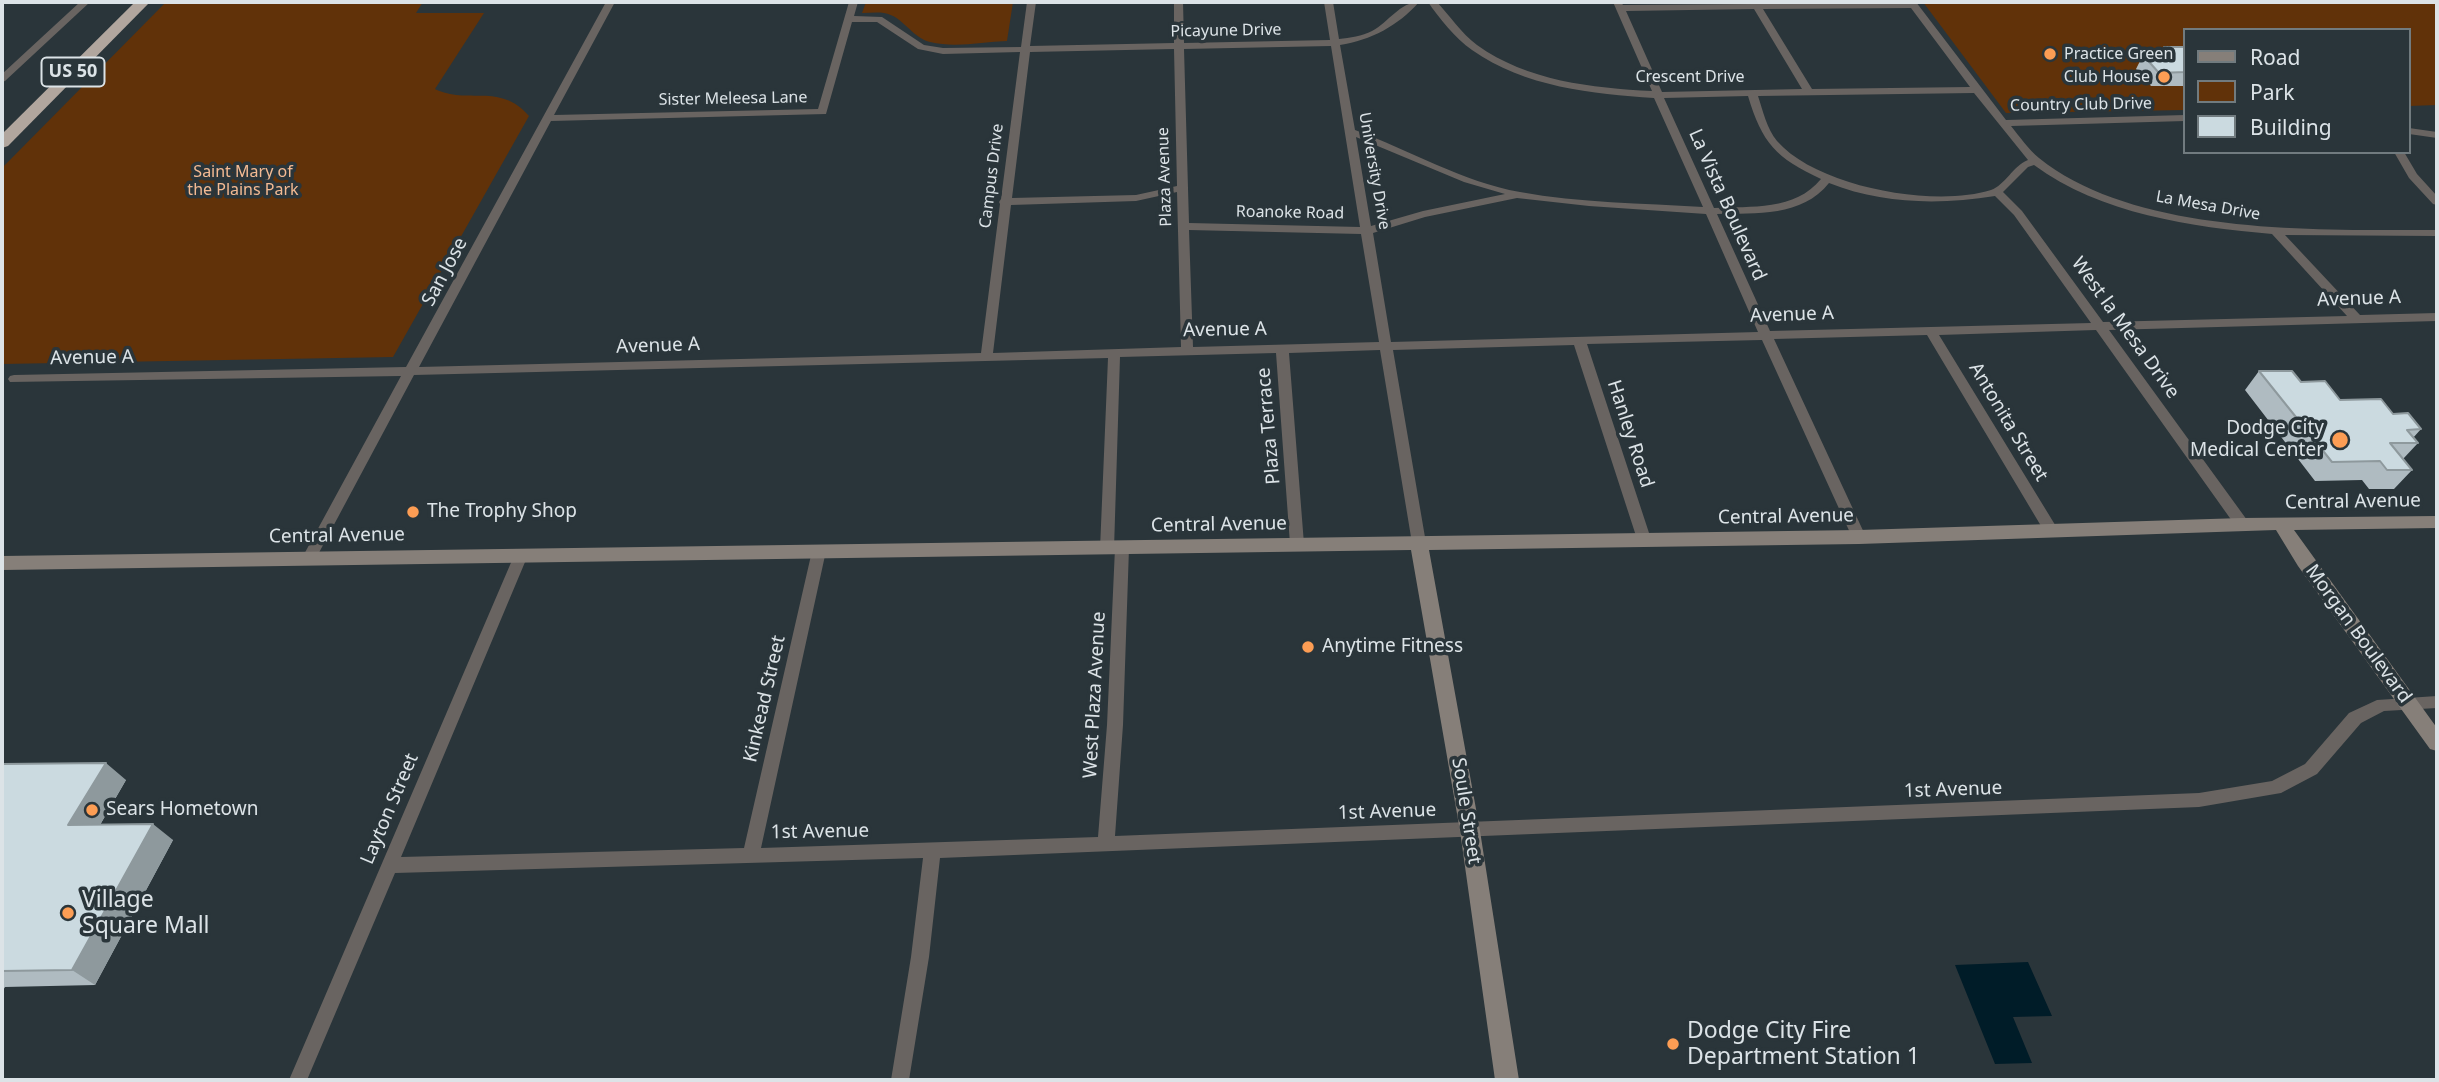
<!DOCTYPE html>
<html>
<head>
<meta charset="utf-8">
<style>
  body { margin:0 }
  #map { position:relative; width:2439px; height:1082px; overflow:hidden; background:#2a353a; font-family:"Noto Sans",sans-serif }
  canvas { display:block }
  .frame { position:absolute; inset:0; border:4px solid #dce3e7; pointer-events:none }
  .legend { position:absolute; left:2183px; top:28px; width:228px; height:126px; box-sizing:border-box; background:#2a353a; border:2px solid #717b7f; margin:0; padding:9px 12px; list-style:none; font-size:21px; color:#dce3e7 }
  .legend li { display:flex; align-items:center; gap:14px; height:35px }
  .legend b { width:35px; border:2px solid #717b7f }
</style>
</head>
<body>
<div id="map">
<canvas width="2439" height="1082"></canvas>
<div class="frame"></div>
<ul class="legend">
<li><b style="height:9px;background:#867f79"></b>Road</li>
<li><b style="height:19px;background:#613209"></b>Park</li>
<li><b style="height:19px;background:#cbdae0"></b>Building</li>
</ul>
</div>
<script>
const ctx = document.querySelector('canvas').getContext('2d');
ctx.lineJoin = 'round';
function fill(path, color) { ctx.fillStyle = color; ctx.fill(path, 'evenodd'); }
function trace(path, color, width, dash) { ctx.strokeStyle = color; ctx.lineWidth = width; ctx.lineCap = dash ? 'butt' : 'round'; ctx.setLineDash(dash || []); ctx.stroke(path); }
function label(font, color, halo, rows, align = 'center') {
  ctx.font = font + ' "Noto Sans",sans-serif'; ctx.lineWidth = 7; ctx.setLineDash([]); ctx.textBaseline = 'middle'; ctx.strokeStyle = halo; ctx.fillStyle = color; for (const [text, x, y, turn = 0] of rows) {
    ctx.save(); ctx.translate(x, y); ctx.rotate((+turn || 0) * Math.PI / 180); ctx.textAlign = isNaN(turn) ? turn : align; if (halo) ctx.strokeText(text, 0, 0); ctx.fillText(text, 0, 0); ctx.restore();
  }
}
fill(new Path2D(`
  M166 2H423L416 13H484L435 89C467 105 500 82 529 116L393 357 2 364V168Z
  M866 2H1013L1007 41C982 42 955 48 930 42 911 37 903 16 884 13 877 12 869 13 862 13Z
  M1923 2H2437V105L2409 106V30H2185V110L2006 113Z`), '#613209');
fill(new Path2D(`
  M2028 962 2052 1016 2013 1017 2032 1063 1995 1064 1955 965Z`), '#001c28');
fill(new Path2D(`
  M80 2H90L5 81 2 82V74Z
  M606 2H615L554 115 818 109 849 2H858L854 16 882 17 924 45 943 48 1021 47 1027 2H1036L1030 46 1174 43V2H1183L1184 43 1330 40 1324 2H1333L1339 39C1350 38 1362 36 1372 31 1389 22 1400 2 1419 2 1398 26 1371 40 1340 45L1355 130C1409 150 1463 182 1520 192 1580 203 1642 203 1703 207L1654 98C1593 94 1524 87 1472 50 1455 38 1439 18 1428 2H1437C1450 16 1461 33 1477 45 1527 81 1592 88 1652 91L1613 2H1621L1623 5 1751 4 1750 2H1758L1760 4 1916 2 2006 120 2185 115V121L2011 126C2020 137 2028 149 2039 158 2136 236 2319 230 2437 230V236L2285 235 2360 315 2437 313V321L2109 330 2247 520 2249 524 2242 529 2237 528 2096 330 1939 335 2057 528 2059 532 2057 536H2047L1927 335 1774 339 1866 537 1859 542 1852 537 1762 340 1587 344 1651 539 1644 544 1637 539 1574 345 1393 350 1426 543 1424 547H1414L1412 543 1380 350 1289 353 1304 544 1302 548H1292L1290 544 1276 353 1120 357 1114 549 1112 553H1102L1100 549 1108 358 414 375 314 562H304L302 558 401 376 10 382 8 379 10 376 14 375 406 367ZM1911 8 1970 87 1812 89 1763 9ZM1754 9 1802 89 1662 92 1626 11ZM852 22H877L918 49 943 54 1020 52 1001 199 999 202 1000 204 981 353 419 367 551 121 826 114ZM1331 46 1360 227 1189 223 1184 49ZM1174 49 1177 186 1136 195 1012 198 1030 52ZM1974 93 2028 160C2013 166 2005 185 1991 190 1934 208 1817 187 1777 141 1767 129 1763 111 1758 96ZM1748 96C1762 143 1776 158 1821 179 1795 211 1751 206 1714 208L1664 98ZM1356 137 1464 182 1505 194 1423 211 1371 226ZM2034 165C2100 214 2192 227 2272 234L2347 316 2103 322 2022 211 2003 192 2028 167ZM1829 183C1882 204 1939 205 1995 196L2014 215 2091 323 1770 331 1717 214C1756 213 1802 217 1829 183ZM1177 192 1181 347 993 353 1011 205 1136 201ZM1517 198 1589 206 1706 214 1758 332 1391 342 1373 233 1425 217ZM1189 230 1361 234 1379 342 1193 347Z
  M2409 128 2437 132V138L2409 134Z
  M2394 152H2404L2417 174 2437 196V205L2433 204 2409 178Z
  M1122 543 1127 544 1129 548 1123 725 1115 836 2199 793 2272 781 2305 764 2349 713 2377 700 2437 696V708L2384 711 2361 723 2317 774 2281 793 2199 807 940 858 929 957 909 1080H891L911 957 923 858 395 873 307 1080H289L516 551H526L528 555 401 857 744 848 812 551 814 547H824L826 551 761 848 1098 837 1107 725 1115 548 1117 544Z`), '#696461');
fill(new Path2D(`
  M2437 516V528L2294 530 2437 728V751L2430 749 2298 566 2276 530 1859 544 1429 550 1480 831 1519 1080H1495L1460 831 1411 550 2 570V556L1859 530 2242 518Z`), '#867f79');
fill(new Path2D(`
  M135 2H150L8 146 2 148V134Z`), '#b1a69e');
fill(new Path2D(`
  M2164 47H2185V86H2151L2136 69 2143 55H2159Z
  M2259 371 2301 382 2340 400 2393 414 2421 429 2413 438 2418 443 2403 459 2412 470 2394 489H2369L2362 480 2315 481 2245 390Z
  M2 764 126 780 100 825 173 840 95 985 5 987 2 992Z`), '#afbbc1');
fill(new Path2D(`
  M106 763 126 780 90 842 68 825Z
  M153 824 173 840 95 985 72 970Z`), '#8e999d');
const building = new Path2D(`
  M2164 47H2185V72L2159 73 2143 55H2171Z
  M2259 371H2292L2301 382 2325 381 2340 400 2381 399 2393 414 2408 413 2421 429 2407 430 2418 443H2390L2412 470H2387L2380 461 2332 462Z
  M106 763 68 825 153 824 72 970 2 971V764Z`);
fill(building, '#cbdae0');
trace(building, '#8e999d', 2);
for (const [x, y, r, color] of [
  [2050,54,7,"#fc9d54"],
  [2164,77,7,"#fc9d54"],
  [2340,440,9,"#fc9d54"],
  [413,512,7,"#fc9d54"],
  [1308,647,7,"#fc9d54"],
  [92,810,7,"#fc9d54"],
  [68,913,7,"#fc9d54"],
  [1673,1044,7,"#fc9d54"]
]) { const dot = new Path2D(); dot.arc(x, y, r, 0, 2 * Math.PI); ctx.fillStyle = color; ctx.fill(dot); trace(dot, '#2a353a', 2.5); }
label('16px', '#dce3e7', '#2a353a', [
  ["Picayune Drive",1226,31,-1],
  ["Crescent Drive",1690,77],
  ["Sister Meleesa Lane",733,99,-1],
  ["Country Club Drive",2081,105,-1],
  ["University Drive",1374,171,80],
  ["Campus Drive",992,176,-83],
  ["Plaza Avenue",1165,177,-92],
  ["La Mesa Drive",2208,206,10],
  ["Roanoke Road",1290,213,1]
]);
label('16px', '#dce3e7', '#2a353a', [
  ["Practice Green",2064,54],
  ["Club House",2150,77,"right"]
], 'left');
label('16px', '#f3ba93', '#2a353a', [
  ["Saint Mary of",243,172],
  ["the Plains Park",243,190]
]);
for (const [x, y, w] of [
  [73,72,63]
]) { const box = new Path2D(); box.roundRect(x - w / 2, y - 14.5, w, 29, 5); ctx.fillStyle = '#2a353a'; ctx.fill(box); trace(box, '#dce3e7', 2); }
label('bold 18px', '#dce3e7', null, [
  ["US 50",73,72]
]);
label('19px', '#dce3e7', '#2a353a', [
  ["La Vista Boulevard",1727,205,66],
  ["San Jose",445,272,-62],
  ["Avenue A",2359,299,-2],
  ["Avenue A",1792,315,-2],
  ["West la Mesa Drive",2125,328,54],
  ["Avenue A",1225,330,-1],
  ["Avenue A",658,346,-2],
  ["Avenue A",92,358,-1],
  ["Antonita Street",2008,422,59],
  ["Plaza Terrace",1269,426,-95],
  ["Hanley Road",1630,434,72],
  ["Central Avenue",2353,502,-1],
  ["Central Avenue",1786,517,-1],
  ["Central Avenue",1219,525,-1],
  ["Central Avenue",337,536,-1],
  ["Morgan Boulevard",2358,634,54],
  ["West Plaza Avenue",1095,695,-87],
  ["Kinkead Street",765,699,-77],
  ["1st Avenue",1953,790,-2],
  ["Layton Street",390,809,-67],
  ["Soule Street",1466,811,81],
  ["1st Avenue",1387,812,-2],
  ["1st Avenue",820,832,-1]
]);
label('19px', '#dce3e7', '#2a353a', [
  ["Dodge City",2324,429,"right"],
  ["Medical Center",2324,451,"right"],
  ["The Trophy Shop",427,512],
  ["Anytime Fitness",1322,647],
  ["Sears Hometown",106,810]
], 'left');
label('23px', '#dce3e7', '#2a353a', [
  ["Village",82,900],
  ["Square Mall",82,926],
  ["Dodge City Fire",1687,1031],
  ["Department Station 1",1687,1057]
], 'left');
</script>
</body>
</html>
